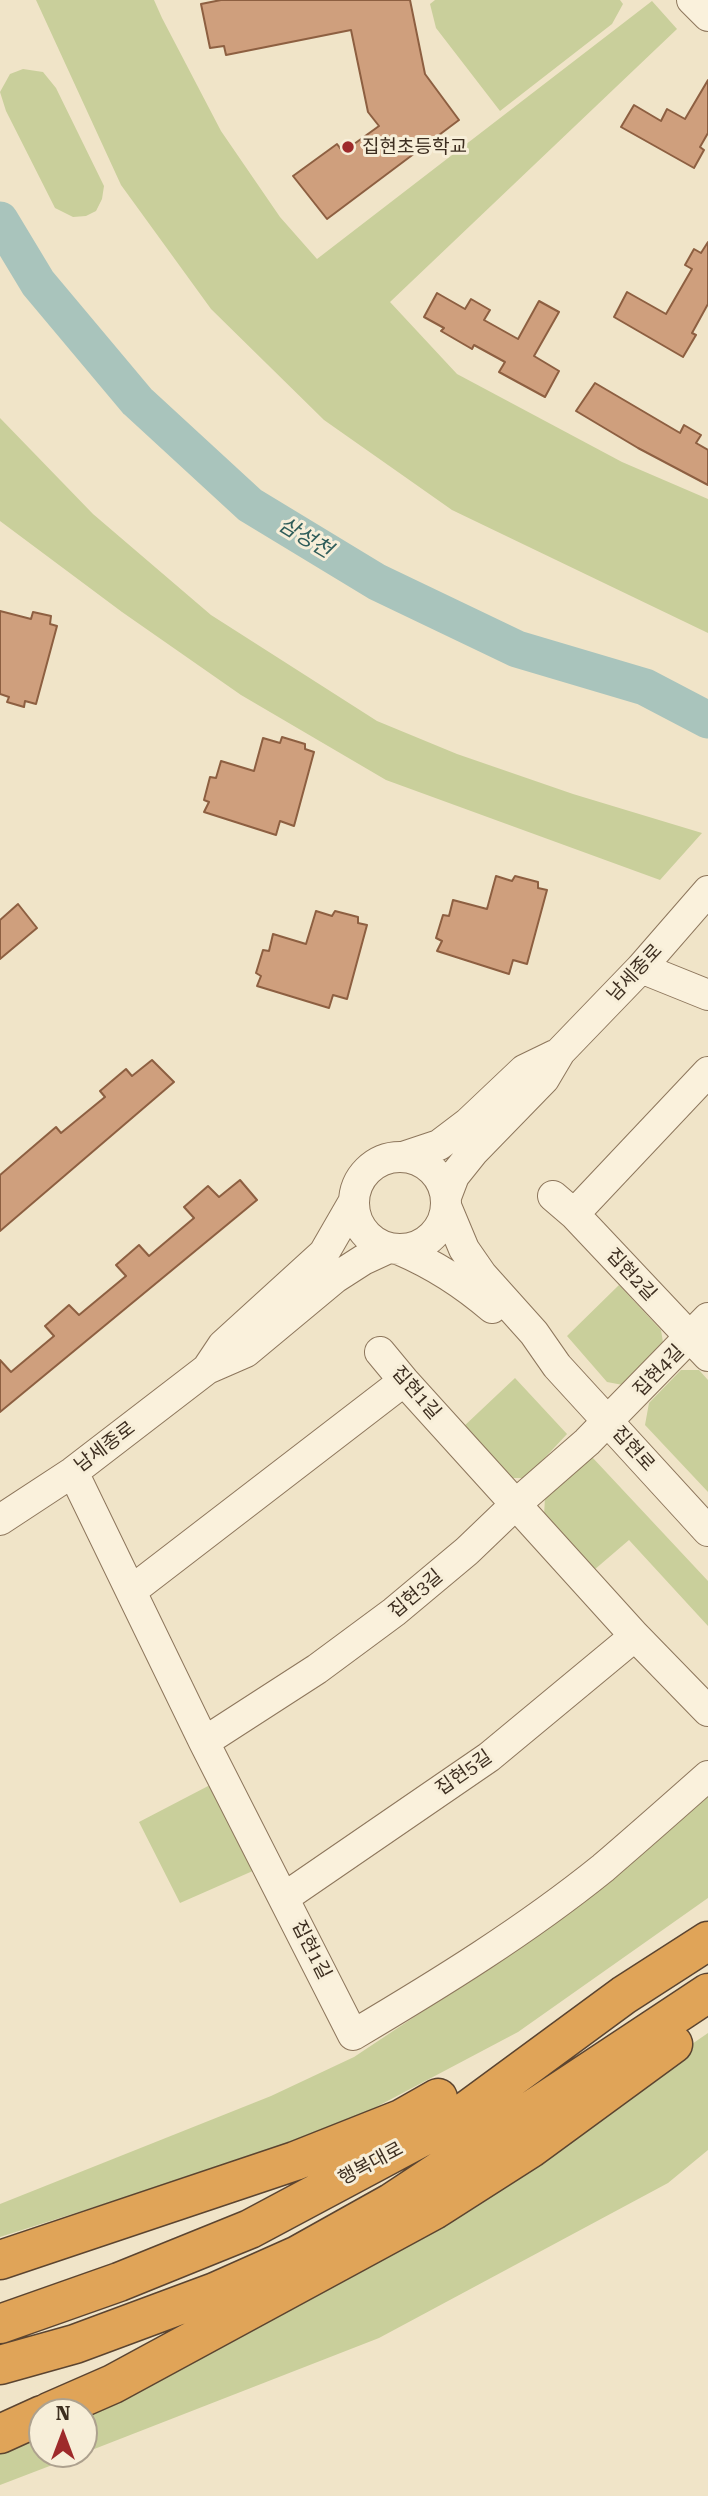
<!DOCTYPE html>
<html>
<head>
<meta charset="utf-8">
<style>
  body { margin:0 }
  #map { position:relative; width:708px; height:2496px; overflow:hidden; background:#f0e4c8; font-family:"Roboto Serif",serif }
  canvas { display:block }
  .north { position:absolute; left:28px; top:2398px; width:70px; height:70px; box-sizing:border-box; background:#f7eed8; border:2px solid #ada18e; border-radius:50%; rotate:0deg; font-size:19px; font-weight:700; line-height:28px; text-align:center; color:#3d2e20 }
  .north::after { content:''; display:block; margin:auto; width:24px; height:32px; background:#9e2a2b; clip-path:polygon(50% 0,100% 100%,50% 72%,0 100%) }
</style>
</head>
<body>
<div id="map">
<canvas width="708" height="2496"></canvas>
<div class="north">N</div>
</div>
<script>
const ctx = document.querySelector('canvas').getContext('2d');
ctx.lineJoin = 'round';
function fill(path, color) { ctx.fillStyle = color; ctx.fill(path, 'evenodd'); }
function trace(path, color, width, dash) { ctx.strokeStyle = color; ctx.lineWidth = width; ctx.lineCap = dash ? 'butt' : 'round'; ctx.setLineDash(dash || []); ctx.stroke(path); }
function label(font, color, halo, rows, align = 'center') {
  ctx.font = font + ' "Roboto Serif","Noto Sans KR",serif'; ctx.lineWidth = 6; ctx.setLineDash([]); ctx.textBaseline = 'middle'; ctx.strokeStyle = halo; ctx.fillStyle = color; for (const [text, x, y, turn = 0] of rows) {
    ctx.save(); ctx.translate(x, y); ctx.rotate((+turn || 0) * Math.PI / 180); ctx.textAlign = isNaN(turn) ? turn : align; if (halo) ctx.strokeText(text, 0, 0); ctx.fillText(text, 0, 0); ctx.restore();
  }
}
fill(new Path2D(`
  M36 0H154L162 18 221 131 280 217 317 259 652 1 677 29 390 302 457 374 622 462 708 499V633L452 510 324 420 211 309 121 185Z
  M435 0H620L623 4 612 24 500 111 436 28 430 4Z
  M23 69 43 72 56 88 104 186 102 199 96 211 86 216 73 217 55 208 6 111 0 92 10 74Z
  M0 418 93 514 211 615 377 721 457 754 573 794 702 833 660 880 386 780 241 695 122 612 0 521Z
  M619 1285 661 1330 664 1349 623 1385 607 1382 567 1336Z
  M681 1370H699L708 1380V1492L645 1425 649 1403Z
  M515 1378 567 1434 526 1478H509L462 1428Z
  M592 1457 708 1581V1626L629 1540 594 1570 544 1516 545 1497Z
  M212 1784 255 1870 180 1903 139 1822Z
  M708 1792V1898L518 2032 327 2133 0 2237V2204L271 2096 354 2057 551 1926Z
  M708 2033V2150L668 2183 379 2338 84 2453V2412L461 2203Z
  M42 2428V2454H81L0 2485V2451Z`), '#c9cf9b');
trace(new Path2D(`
  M0 220 38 283 137 401 250 505 377 582 517 649 645 687 708 720`), '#a9c4bc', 37);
const building = new Path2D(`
  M221 0H410L425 74 459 120 327 219 293 176 337 144 343 152 379 126 368 112 351 30 226 55 224 46 210 48 201 4Z
  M708 80V133L700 147 704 150 694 168 621 127 634 105 661 121 667 109 685 119Z
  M708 242V304L692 333 696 335 683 357 614 317 627 292 666 314 692 269 685 265 694 249 701 253Z
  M437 293 465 309 471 299 490 310 484 320 518 339 539 301 559 312 534 356 559 371 545 397 499 372 505 362 474 345 472 349 441 331 444 328 424 317Z
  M595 383 680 433 684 425 701 435 696 443 708 450V485L638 448 576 411Z
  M0 611 31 619 33 612 51 616 50 624 57 626 36 704 25 701 24 707 7 702 9 697 0 694Z
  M282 737 305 744V749L314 752 294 826 280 821 276 835 204 812 209 802 204 800 210 777 216 778 221 761 254 771 263 738 280 743Z
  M496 876 512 881 515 876 538 882V888L547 890 527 964 513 960 509 974 437 951 442 941 436 938 443 915 449 916 453 900 487 909Z
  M18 904 37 928 0 959V920Z
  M316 911 332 916 335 911 358 917V923L367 925 347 999 333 995 329 1008 257 986 261 976 256 973 263 950 269 951 273 934 306 944Z
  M152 1060 174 1082 0 1231V1175L56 1127 61 1133 105 1097 100 1091 126 1069 132 1076Z
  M240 1180 257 1200 0 1412V1360L11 1372 54 1336 45 1326 69 1305 79 1315 126 1276 116 1265 139 1245 149 1256 194 1218 184 1207 208 1186 219 1197Z`);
fill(building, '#cf9f7d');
trace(building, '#8d5f41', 2);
const minor = new Path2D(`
  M692 0 708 16
  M641 968 708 995
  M403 1157 439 1145 468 1123 524 1070 555 1055
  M354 1203a46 46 0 1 1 92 0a46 46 0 1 1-92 0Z
  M553 1196 574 1214 708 1356
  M446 1197 454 1176 474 1151 544 1079 560 1052 641 968 708 891
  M354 1201 324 1253 223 1345 207 1369 246 1352 335 1278 363 1260 389 1248
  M446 1206 464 1249 482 1275 534 1333 557 1366 708 1531
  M574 1214 708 1072
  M400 1250C435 1265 463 1283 492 1308
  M380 1352 404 1381 635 1636 708 1711
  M73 1472 204 1742 353 2035C439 1984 525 1931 603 1868 638 1838 673 1807 708 1776
  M0 1520 73 1472 207 1369
  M131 1591 404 1381
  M204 1742 317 1669 394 1612 467 1551 516 1504 587 1442 708 1318
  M285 1897 489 1757 635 1636`);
const highway = new Path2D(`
  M0 2260 295 2161 401 2119 438 2098
  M0 2324 119 2282 250 2229 454 2120 624 1995 708 1941
  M0 2365 75 2344 215 2292 298 2255 391 2203 708 1993
  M49 2412 113 2384 434 2210 531 2148 673 2044
  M0 2434 42 2415`);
trace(minor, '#8d765c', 32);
trace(highway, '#5b4430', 41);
trace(minor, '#faf1dc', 30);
trace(highway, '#e0a458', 38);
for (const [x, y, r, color] of [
  [348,147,7,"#9e2a2b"]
]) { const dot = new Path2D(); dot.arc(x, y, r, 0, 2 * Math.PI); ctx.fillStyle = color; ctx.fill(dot); trace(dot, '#f7eed8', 2.5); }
label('19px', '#3d2e20', '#f7eed8', [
  ["집현초등학교",362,147]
], 'left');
label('19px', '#3d2e20', '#f7eed8', [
  ["남세종로",635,973,-47],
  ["집현2길",631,1275,47],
  ["집현4길",659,1371,-46],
  ["집현1길",416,1393,49],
  ["남세종로",105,1447,-37],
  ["집현로",633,1449,48],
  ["집현3길",416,1594,-40],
  ["집현5길",464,1773,-35],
  ["집현1길",311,1950,63],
  ["행복대로",371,2164,-28]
]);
label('italic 21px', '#2f5d5a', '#f7eed8', [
  ["삼성천",305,538,31]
]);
</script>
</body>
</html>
